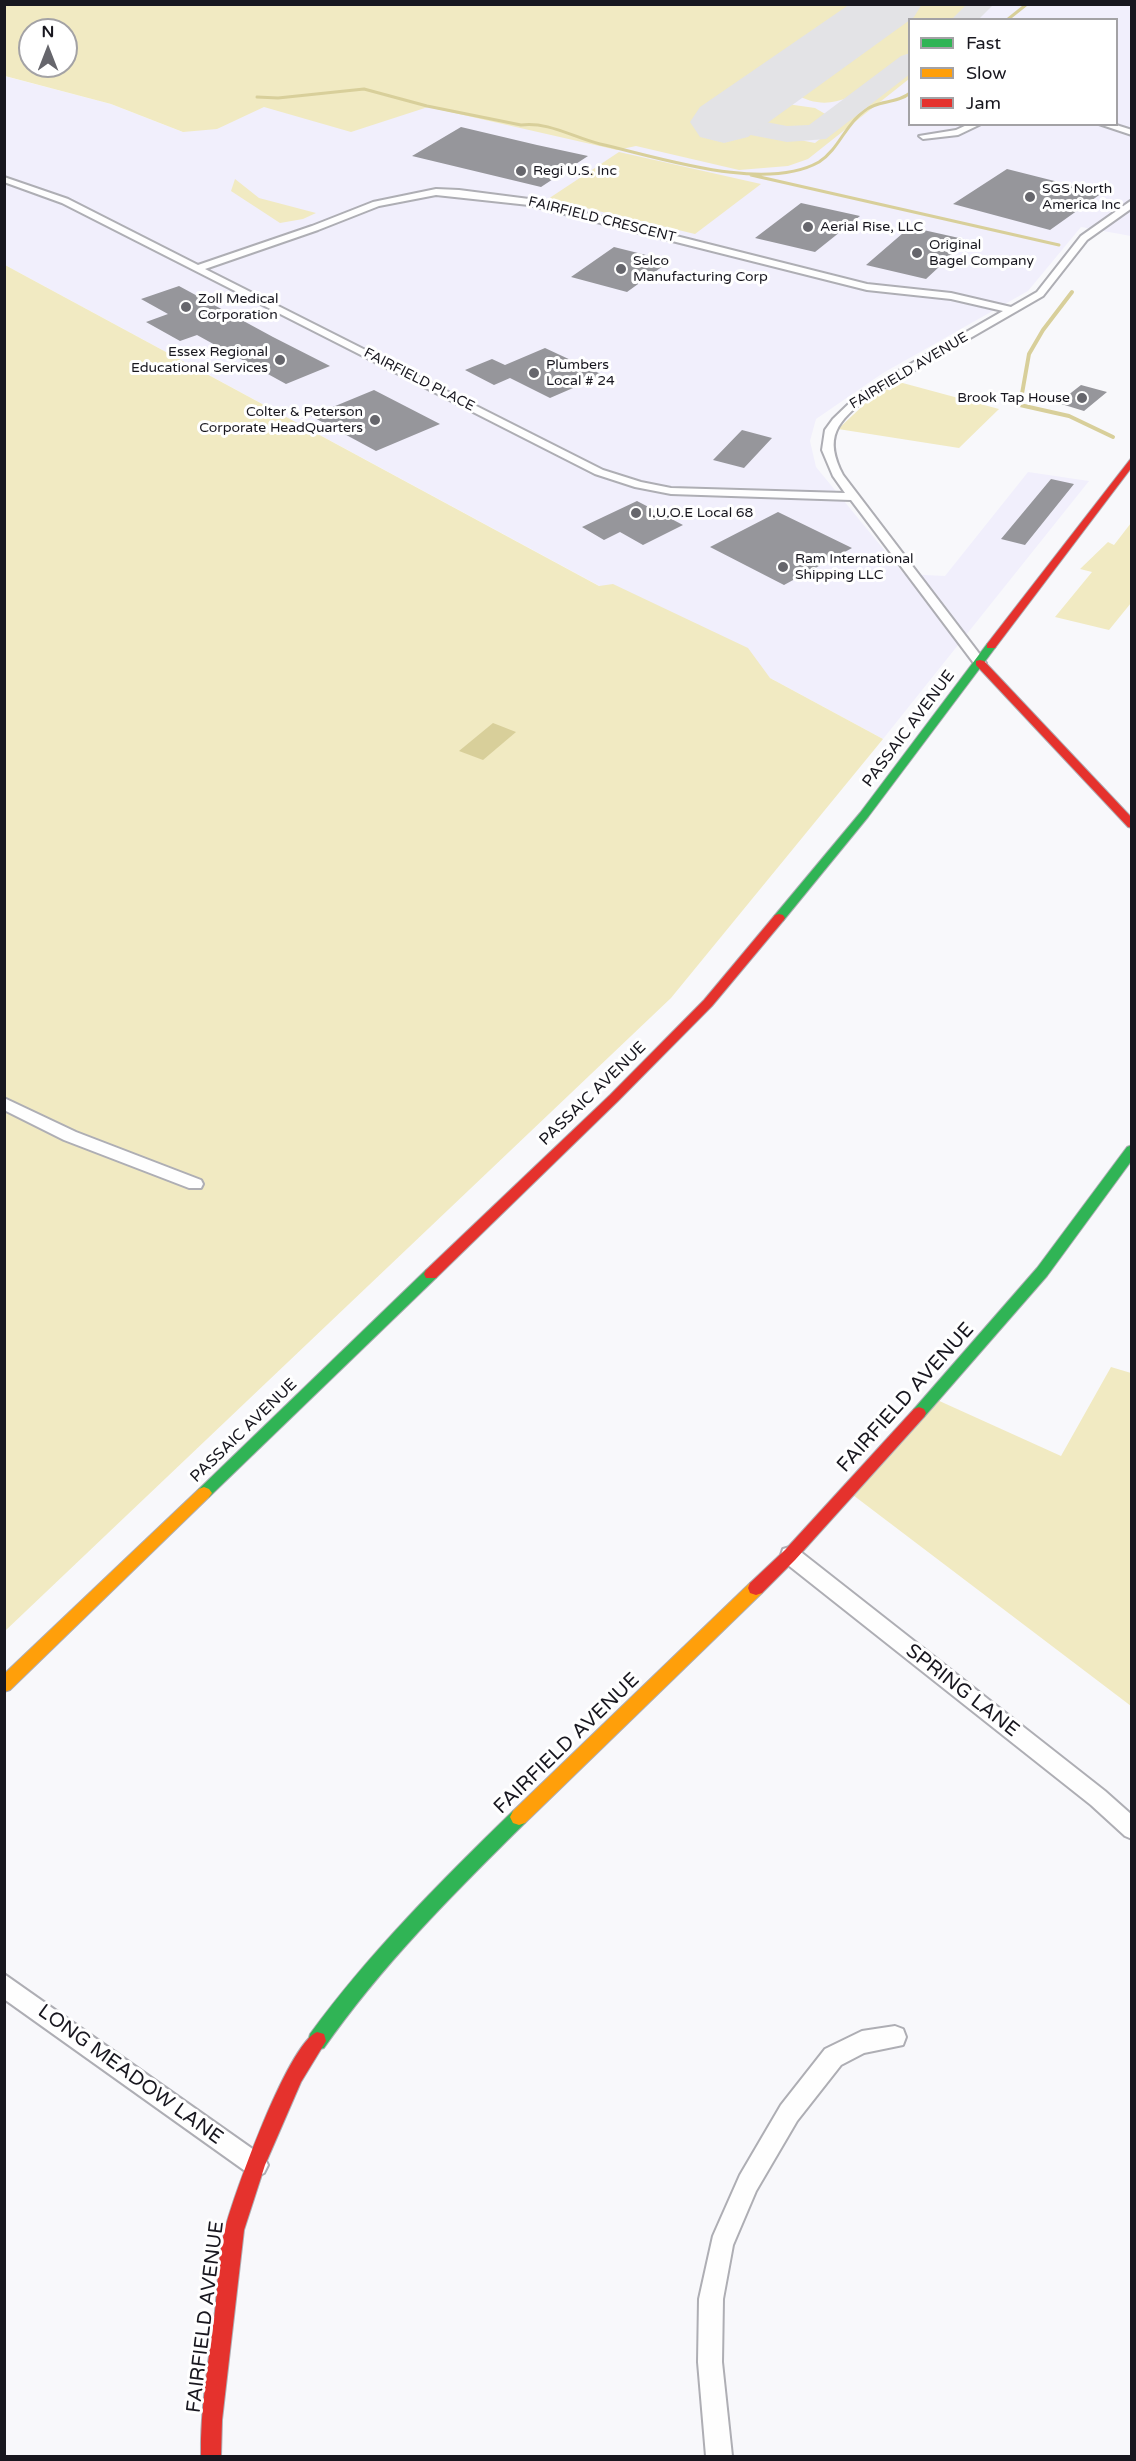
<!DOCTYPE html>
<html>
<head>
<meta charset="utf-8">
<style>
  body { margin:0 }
  #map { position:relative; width:1136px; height:2461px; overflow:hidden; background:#f8f8fb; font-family:"Varela Round",sans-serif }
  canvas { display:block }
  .frame { position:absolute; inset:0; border:6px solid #18171f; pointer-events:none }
  .legend { position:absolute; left:908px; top:18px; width:210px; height:108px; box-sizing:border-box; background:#fff; border:2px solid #a3a2a5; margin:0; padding:8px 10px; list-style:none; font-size:18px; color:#18171f }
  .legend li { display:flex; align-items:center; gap:12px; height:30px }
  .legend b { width:30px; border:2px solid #a3a2a5 }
  .north { position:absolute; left:18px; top:18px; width:60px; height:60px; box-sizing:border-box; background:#fff; border:2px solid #a3a2a5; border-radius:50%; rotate:0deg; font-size:16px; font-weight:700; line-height:24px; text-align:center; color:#18171f }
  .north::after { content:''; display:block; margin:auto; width:21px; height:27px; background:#66666c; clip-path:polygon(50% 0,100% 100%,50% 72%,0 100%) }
</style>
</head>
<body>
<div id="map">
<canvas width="1136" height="2461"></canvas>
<div class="frame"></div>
<ul class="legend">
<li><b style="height:8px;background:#30b455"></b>Fast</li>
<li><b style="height:8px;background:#ff9f0a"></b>Slow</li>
<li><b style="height:8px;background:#e5322d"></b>Jam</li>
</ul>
<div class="north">N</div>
</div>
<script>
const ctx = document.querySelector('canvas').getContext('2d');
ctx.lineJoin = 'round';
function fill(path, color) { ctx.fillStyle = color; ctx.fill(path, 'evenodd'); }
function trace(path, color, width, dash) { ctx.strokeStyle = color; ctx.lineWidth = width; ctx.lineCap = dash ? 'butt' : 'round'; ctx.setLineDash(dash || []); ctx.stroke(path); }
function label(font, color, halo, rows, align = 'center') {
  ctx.font = font + ' "Varela Round",sans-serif'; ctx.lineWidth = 6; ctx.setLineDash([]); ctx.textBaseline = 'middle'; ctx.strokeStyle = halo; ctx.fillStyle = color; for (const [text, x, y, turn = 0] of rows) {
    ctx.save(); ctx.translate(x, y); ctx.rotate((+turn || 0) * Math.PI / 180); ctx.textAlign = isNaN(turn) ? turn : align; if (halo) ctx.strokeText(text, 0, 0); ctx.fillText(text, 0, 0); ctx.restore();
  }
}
fill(new Path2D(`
  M5 5H1131V236L1081 227 1028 291 883 373 816 419 810 441 816 467 904 574 945 576 1028 472 1089 481 883 739 5 265 4 76 111 104 183 132 66 30H30ZM910 20H1116V124H910Z`), '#f1effc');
fill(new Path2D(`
  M4 5H866L704 121 815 143 909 69V79L808 159 788 166 739 170 636 146 617 150 428 107 351 132 264 107 217 129 183 132 111 104 5 76ZM30 30H66V66H30Z
  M906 5H973L953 19 910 20 909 53C876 79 839 122 794 93L796 85Z
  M787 104 815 108 827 115C816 137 759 135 754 117L768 107Z
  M619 152 761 184 695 234 548 199Z
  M235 179 259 198 316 213 303 219 280 223 231 191Z
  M5 265 599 586 613 584 748 648 770 678 883 739 671 998 5 1631Z
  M899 382 999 409 959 448 838 429 869 400Z
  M1131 523V603L1109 630 1055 617 1092 572 1080 569 1108 542 1114 545Z
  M1111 1367 1131 1373V1706L845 1489 935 1399 1061 1456Z`), '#f1eac2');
fill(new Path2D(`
  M493 723 516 732 483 760 459 751Z`), '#d8cf9a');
trace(new Path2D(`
  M1007 20 1027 4
  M257 97 278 98 364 89 427 106 521 125C547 121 575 138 600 144 658 157 764 193 819 162 839 149 845 125 864 111 877 100 897 104 910 93
  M751 175 1059 245`), '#d8cf9a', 3);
trace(new Path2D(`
  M1072 292 1043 330 1029 354 1020 405 1069 416 1113 437`), '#d8cf9a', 4);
fill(new Path2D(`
  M967 4H994L978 20H951Z
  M910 53V74L826 139 787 142 714 128 710 122 714 116 724 114 787 126 809 125 901 56Z`), '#e3e3e6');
fill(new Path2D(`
  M850 4H922L914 17 748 137 724 143 700 137 690 122 700 107Z`), '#e3e3e6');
fill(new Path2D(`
  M461 127 537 145 588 156 541 187 412 156Z
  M1007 169 1102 193 1050 230 953 204Z
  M801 203 860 216 815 252 755 238Z
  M910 227 968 240 926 279 866 265Z
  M614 247 670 261 627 292 571 277Z
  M179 286 273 337 330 366 286 384 197 335 180 341 146 322 168 314 141 299Z
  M545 348 603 375 550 398 510 378 494 385 465 370 492 359 505 365Z
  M1081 385 1107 392 1084 411 1058 403Z
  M374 390 440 424 376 451 311 416Z
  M742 430 772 438 744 468 713 460Z
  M1051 479 1074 484 1025 545 1001 539Z
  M637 501 683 525 643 545 620 532 604 540 582 527Z
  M778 512 852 548 784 585 710 547Z`), '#96969b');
const street = new Path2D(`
  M969 124H981L958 135 923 139 919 136 956 130Z
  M1099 124H1113L1132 130V135Z
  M4 177 68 199 198 265 312 226 373 202 436 189 459 190 529 199 867 284 951 293 1011 307 1037 292 1081 236 1132 200V208L1087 240 1043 296 868 397C837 422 823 437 843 475L984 660 986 663 984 666H976L851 500 671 494 635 487 595 474 62 203 4 182ZM436 195 529 205 867 290 951 299 1003 311 860 393 833 419 825 430 822 450 833 476 845 493 671 488 641 482 603 470 205 269 318 230 379 206Z
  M4 1098 76 1132 201 1180 203 1184 201 1188H189L64 1140 4 1110Z
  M790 1547 797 1549 1105 1791 1132 1815V1839L1125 1836 1091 1805 783 1561 781 1555 783 1549Z
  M4 1974 264 2157 268 2165 264 2173 256 2177 248 2173 4 1999Z
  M895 2026 903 2029 906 2037 903 2045 864 2053 841 2065 797 2121 756 2191 733 2245 723 2299 722 2362 732 2456H706L698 2362 699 2299 713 2236 740 2175 781 2105 825 2049 862 2031Z`);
const fast = new Path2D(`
  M991 643 996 646 995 648 868 817 783 921H775L773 918 775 915 860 813 987 644Z
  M1132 1145V1160L1047 1276 924 1417 919 1419 914 1417 912 1413 914 1409 1037 1268 1127 1147Z
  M431 1269 436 1270 438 1274 436 1278 209 1497 204 1499 199 1497 196 1493 199 1489 426 1270Z
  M519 1809 525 1811 528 1817 525 1823C453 1894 382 1965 324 2048L317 2050 310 2048 308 2041 310 2034C370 1952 440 1882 513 1811Z`);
const slow = new Path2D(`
  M204 1487 209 1489 212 1493 209 1497 10 1690 4 1692V1674L199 1489Z
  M756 1581 762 1583 764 1588 762 1593 525 1823 519 1825 513 1823 510 1817 513 1811 750 1583Z`);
const jam = new Path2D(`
  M1132 457V467L995 648H987V644Z
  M980 660 984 661 1132 818V828L1128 827 976 665V661Z
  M779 914 783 915 785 918 783 921 712 1006 618 1101 436 1278H426L424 1274 426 1270 610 1095 704 1000 775 915Z
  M919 1407 924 1409 926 1413 924 1417 795 1560 762 1593 756 1595 750 1593 748 1588 750 1583 785 1550 914 1409Z
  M317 2032 324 2034 326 2041 301 2082 265 2165 244 2230 222 2420 221 2456H201C200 2408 209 2359 215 2311 218 2284 218 2254 225 2229 234 2194 288 2044 317 2032Z`);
trace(street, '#aeaeb4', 4);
trace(fast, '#aeaeb4', 2);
trace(slow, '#aeaeb4', 2);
trace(jam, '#aeaeb4', 2);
fill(street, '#fefefe');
fill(fast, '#30b455');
fill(slow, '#ff9f0a');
fill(jam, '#e5322d');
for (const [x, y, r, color] of [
  [521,171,6,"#66666c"],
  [1030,197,6,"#66666c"],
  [808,227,6,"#66666c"],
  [917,253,6,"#66666c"],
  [621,269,6,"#66666c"],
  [186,307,6,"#66666c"],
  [280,360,6,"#66666c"],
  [534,373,6,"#66666c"],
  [1082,398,6,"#66666c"],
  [375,420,6,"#66666c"],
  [636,513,6,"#66666c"],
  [783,567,6,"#66666c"]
]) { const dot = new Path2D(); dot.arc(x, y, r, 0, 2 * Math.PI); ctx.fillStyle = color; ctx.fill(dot); trace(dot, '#fff', 2); }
label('14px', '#18171f', '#fff', [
  ["Regi U.S. Inc",533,171],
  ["SGS North",1042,189],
  ["America Inc",1042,205],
  ["Aerial Rise, LLC",820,227],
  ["Original",929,245],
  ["Bagel Company",929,261],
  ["Selco",633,261],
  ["Manufacturing Corp",633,277],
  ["Zoll Medical",198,299],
  ["Corporation",198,315],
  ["Essex Regional",268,352,"right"],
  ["Educational Services",268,368,"right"],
  ["Plumbers",546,365],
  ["Local # 24",546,381],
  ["Brook Tap House",1070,398,"right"],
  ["Colter & Peterson",363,412,"right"],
  ["Corporate HeadQuarters",363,428,"right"],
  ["I.U.O.E Local 68",648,513],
  ["Ram International",795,559],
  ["Shipping LLC",795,575]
], 'left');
label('14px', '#18171f', '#fff', [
  ["FAIRFIELD CRESCENT",602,220,14],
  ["FAIRFIELD AVENUE",909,371,-31],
  ["FAIRFIELD PLACE",419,380,27]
]);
label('16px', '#18171f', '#fff', [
  ["PASSAIC AVENUE",909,729,-53],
  ["PASSAIC AVENUE",593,1094,-44],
  ["PASSAIC AVENUE",244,1431,-44]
]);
label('20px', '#18171f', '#fff', [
  ["FAIRFIELD AVENUE",906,1398,-48],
  ["SPRING LANE",962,1691,38],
  ["FAIRFIELD AVENUE",567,1744,-44],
  ["LONG MEADOW LANE",130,2075,36],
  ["FAIRFIELD AVENUE",206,2317,-83]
]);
</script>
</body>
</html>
